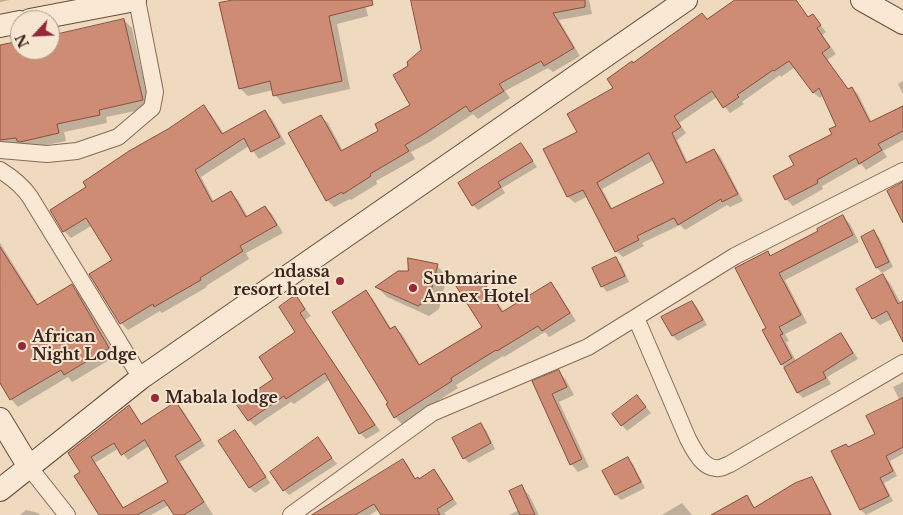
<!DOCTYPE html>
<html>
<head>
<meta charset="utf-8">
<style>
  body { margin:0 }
  #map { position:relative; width:903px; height:515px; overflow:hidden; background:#efdac0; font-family:"Libre Baskerville",serif }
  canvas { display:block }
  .north { position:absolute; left:10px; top:10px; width:50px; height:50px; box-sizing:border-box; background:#f6e5d0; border:1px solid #aa9888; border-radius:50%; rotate:245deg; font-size:14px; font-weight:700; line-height:20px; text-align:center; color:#38251d }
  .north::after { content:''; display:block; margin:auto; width:18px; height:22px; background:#992739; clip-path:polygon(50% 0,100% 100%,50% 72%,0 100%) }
</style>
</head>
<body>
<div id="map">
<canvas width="903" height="515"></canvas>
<div class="north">N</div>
</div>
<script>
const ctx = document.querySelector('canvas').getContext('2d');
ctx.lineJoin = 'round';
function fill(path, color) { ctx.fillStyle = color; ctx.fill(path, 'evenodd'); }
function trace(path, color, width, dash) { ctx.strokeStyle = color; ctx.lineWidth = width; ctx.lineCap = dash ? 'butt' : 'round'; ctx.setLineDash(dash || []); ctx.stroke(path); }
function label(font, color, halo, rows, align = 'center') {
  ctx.font = font + ' "Libre Baskerville",serif'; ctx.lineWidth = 4; ctx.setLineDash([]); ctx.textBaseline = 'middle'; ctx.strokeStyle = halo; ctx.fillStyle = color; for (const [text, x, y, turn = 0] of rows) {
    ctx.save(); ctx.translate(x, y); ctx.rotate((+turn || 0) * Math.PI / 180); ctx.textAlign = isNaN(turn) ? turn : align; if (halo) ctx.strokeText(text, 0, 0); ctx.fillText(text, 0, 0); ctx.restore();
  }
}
fill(new Path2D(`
  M0 0H10L0 2Z
  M241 0H364L368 16 337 24 350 89 283 104 275 95 273 90 248 96 240 88Z
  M413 0H589L592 14 559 20 580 56 553 72 548 68 505 91 510 98 478 119 473 114 430 142 411 152 415 159 376 181 377 184 351 200 350 199 334 207 327 200 320 116 328 123 343 151 380 131 412 105 410 66 422 51Z
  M737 0H796L809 18 812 15 826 32 822 35 836 54 827 60 849 90 852 88 858 94 872 123 903 105V140L883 151 887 157 866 170 861 164 822 186 823 189 793 206 786 199 775 177 795 166 833 134 838 126 823 95 820 98 813 92 795 67 781 77 780 75 742 102 744 104 730 113 717 97 679 123 686 133 677 140 688 163 714 150 720 156 743 201 730 207 727 205 685 230 680 225 642 243 644 246 623 257 616 251 588 196 575 203 568 197 545 149 579 132 634 65 708 20ZM654 160 665 184 613 210 602 189Z
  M124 20 132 28 150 108 106 117 107 123 64 132 66 141 26 149 0 145V46L20 42V50H50V37Z
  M903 81V94L898 84Z
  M204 107 211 114 224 134 265 112 272 119 286 144 259 159 249 146 201 177 214 202 231 193 238 200 248 217 265 207 272 214 283 233 246 253 249 259 206 286 207 287 162 313 160 311 128 330 121 323 113 261 91 226 71 238 64 231 52 211Z
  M521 144 537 167 502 188 505 193 478 210 473 205Z
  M843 217 850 224 859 242 785 280 807 323 785 334 789 341 786 342 796 361 841 334 846 340 858 359 827 377 831 384 803 398 798 393 782 364 768 328 767 252 772 257 819 232Z
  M874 232 879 237 893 267 882 273 877 268Z
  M0 243 39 306 72 286 79 293 116 356 72 382 68 377 18 407 11 399 0 381Z
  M616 259 621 264 629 282 607 292 602 286Z
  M437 266 447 276 439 309 429 316 387 297 377 287 409 273Z
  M478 274 484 281 504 312 551 284 557 290 576 321 549 337 545 332 504 357 503 356 456 385 458 388 402 424 395 417 389 404 366 292 373 299 392 330 395 328 402 334 421 366 484 328Z
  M883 276 890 283 901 304 903 303V336L892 319 880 325 873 318Z
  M296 297 311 316 305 320 380 431 366 439 360 433 330 379 294 404 291 402 255 426 249 420 275 379 297 332Z
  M692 302 697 307 707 325 678 341 673 336 663 318Z
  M559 372 566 380 574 395 559 402 589 467 578 472 571 464 534 382Z
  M903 382V454L890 461 897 476 884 483 893 501 866 515 861 510 833 452 846 445 849 448 876 435 900 401 893 387Z
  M637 396 651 413 627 431 613 415Z
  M176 403 182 409 205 446 180 462 213 515H175L169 505 151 515H100L82 473 69 453 129 406 142 425ZM149 446 169 482 124 508 95 463 119 448 128 460Z
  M480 425 486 430 495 449 469 463 464 458Z
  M235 431 240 437 270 483 255 493 250 488 220 441Z
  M318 439 337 464 289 495 284 490Z
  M628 459 633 464 645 488 621 500 616 495 604 471Z
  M403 460 408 465 416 480H419L434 471 439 476 457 504 444 513 446 515H383L379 509 370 515H314Z
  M811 478 816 483 832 515H713L746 497 755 508Z
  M521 487 529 495 539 515H509L519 510Z
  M682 503 692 515H662Z
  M26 510 38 513 40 515H20Z`), '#0003');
const building = new Path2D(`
  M233 0H372L373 5 329 16 342 81 273 96 270 81 239 89 219 3Z
  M411 0H585V7L553 13 574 48 544 66 541 61 499 84 504 91 470 112 466 106 422 135 405 145 409 151 370 174 371 176 343 194 342 192 326 201 288 133 321 115 341 151 378 131 375 124 410 105 393 75 408 66 407 62 421 50Z
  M735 0H796L808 17 813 14 821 25 817 28 830 47 822 53 848 89 852 87 870 122 903 106V131L878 144 882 150 859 164 856 158 817 180 818 183 785 200 773 176 794 165 789 156 832 134 829 129 836 126 819 88 813 93 789 61 774 71 773 70 737 95 739 97 723 108 712 91 674 116 681 127 672 133 686 163 714 149 738 194 722 202 721 199 678 225 674 218 637 236 639 240 615 252 583 190 567 197 543 149 577 132 567 114 613 88 607 79 632 61 633 63 702 13 707 19ZM649 153 664 183 611 209 597 183Z
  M124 19 143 100 99 110 100 115 57 124 59 133 20 142 17 141 16 138 0 140V45L20 41V50H50V36Z
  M204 105 222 134 265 110 280 137 251 152 244 138 195 170 212 202 231 191 246 217 265 206 277 225 240 246 243 251 200 278 201 280 154 307 153 304 120 324 89 274 112 260 86 218 63 232 50 210 86 187 83 182 129 151 168 129Z
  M521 143 533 161 498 182 501 187 472 206 458 183Z
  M903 182V223L887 191Z
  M843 215 853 235 779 273 801 315 779 327 783 334 780 335 792 358 781 365 762 330 766 328 735 268 768 251 770 256 818 231 817 229Z
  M874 230 889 262 876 268 861 237Z
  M0 247 37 305 72 284 109 348 64 375 61 370 10 400 0 383Z
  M616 257 625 276 601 287 592 268Z
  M408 258 438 264 429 299 418 306 375 287 398 271H408Z
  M478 273 502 312 551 282 570 313 542 331 538 326 497 351 496 350 451 378 452 381 394 418 386 404 388 403 332 312 366 290 390 329 395 326 419 365 482 327 456 286Z
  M883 274 898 304 903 301V342L887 311 872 319 856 289Z
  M296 295 305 309 300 313 375 425 359 434 325 373 286 399 284 396 248 421 236 404 273 379 259 357 295 332 279 307Z
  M692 301 703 320 672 336 661 317Z
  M841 333 853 353 823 372 826 378 797 393 784 368Z
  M559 370 567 387 552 394 582 459 570 465 532 381Z
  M637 395 646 407 621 426 612 414Z
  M903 398V447L886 456 893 471 880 478 889 496 860 510 831 451 846 444 848 447 875 434 866 416Z
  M176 402 201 440 175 456 204 502 184 515H174L164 500 137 515H99L74 476 80 472 68 453 129 405 141 424ZM145 440 168 482 123 508 91 457 114 443 121 455Z
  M481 423 491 443 463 459 452 438Z
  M235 430 266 477 249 488 218 441Z
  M318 437 332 458 283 491 270 472Z
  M628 457 641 482 615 495 602 471Z
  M403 459 415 479 418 477 419 479 434 469 453 499 437 509 440 515H381L374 504 355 515H312Z
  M812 477 831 515H711L747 495 754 508 795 483Z
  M522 485 535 515H520L509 491Z`);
fill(building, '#ce8c75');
trace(building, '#884f3d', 1);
const street = new Path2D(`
  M0 150 47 154 77 151 118 137 152 108 155 92 137 0
  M0 170C13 178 22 185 30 197L141 378
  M636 318 688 439C694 450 703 470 719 468 722 468 727 465 730 464L903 363
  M29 467 67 515
  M291 515 432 413 588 347 735 256 903 171`);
const secondary = new Path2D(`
  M862 0 903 23
  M30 20 135 0
  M0 26 20 22
  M0 419 29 467
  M0 490 141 378 686 0`);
trace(street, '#886a58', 18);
trace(secondary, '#6a4b3b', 24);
trace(street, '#f9e8d4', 16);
trace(secondary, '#f9e8d4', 22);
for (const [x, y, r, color] of [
  [340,281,5,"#992739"],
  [413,288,5,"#992739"],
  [22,346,5,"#992739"],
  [155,398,5,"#992739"]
]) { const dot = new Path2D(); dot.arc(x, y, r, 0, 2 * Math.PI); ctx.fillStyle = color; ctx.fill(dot); trace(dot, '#f6e5d0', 2); }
label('bold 16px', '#38251d', '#f6e5d0', [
  ["ndassa",330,272,"right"],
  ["resort hotel",330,290,"right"],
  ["Submarine",423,279],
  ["Annex Hotel",423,297],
  ["African",32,337],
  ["Night Lodge",32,355],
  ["Mabala lodge",165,398]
], 'left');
</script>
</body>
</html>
